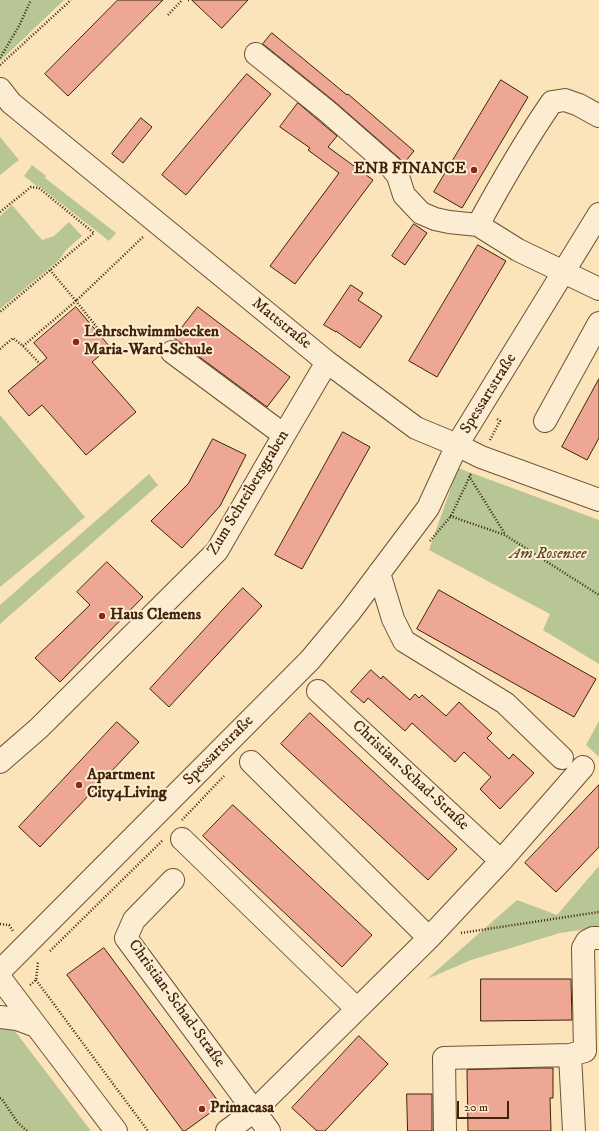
<!DOCTYPE html>
<html>
<head>
<meta charset="utf-8">
<style>
  body { margin:0 }
  #map { position:relative; width:599px; height:1131px; overflow:hidden; background:#fbe4b9; font-family:"IM FELL DW Pica",serif }
  canvas { display:block }
  .scale { position:absolute; left:457px; top:1101px; width:52px; height:18px; box-sizing:border-box; border:2px solid #3f2208; border-top:0; padding-left:5px; font-size:12px; line-height:14px; white-space:nowrap; color:#3f2208; -webkit-text-stroke:3px #fcedd2; paint-order:stroke }
</style>
</head>
<body>
<div id="map">
<canvas width="599" height="1131"></canvas>
<div class="scale">20 m</div>
</div>
<script>
const ctx = document.querySelector('canvas').getContext('2d');
ctx.lineJoin = 'round';
function fill(path, color) { ctx.fillStyle = color; ctx.fill(path, 'evenodd'); }
function trace(path, color, width, dash) { ctx.strokeStyle = color; ctx.lineWidth = width; ctx.lineCap = dash ? 'butt' : 'round'; ctx.setLineDash(dash || []); ctx.stroke(path); }
function label(font, color, halo, rows, align = 'center') {
  ctx.font = font + ' "IM FELL DW Pica",serif'; ctx.lineWidth = 4; ctx.setLineDash([]); ctx.textBaseline = 'middle'; ctx.strokeStyle = halo; ctx.fillStyle = color; for (const [text, x, y, turn = 0] of rows) {
    ctx.save(); ctx.translate(x, y); ctx.rotate((+turn || 0) * Math.PI / 180); ctx.textAlign = isNaN(turn) ? turn : align; if (halo) ctx.strokeText(text, 0, 0); ctx.fillText(text, 0, 0); ctx.restore();
  }
}
fill(new Path2D(`
  M0 0H64L0 61Z
  M0 137 19 160 0 175Z
  M32 165 46 176 45 178 116 233 109 241 39 186 38 187 24 176Z
  M12 205 42 240 54 236 69 222 82 236 66 250 59 260 0 309V216Z
  M0 415 85 517 0 587Z
  M458 468 599 520V664L543 630 550 614 429 550Z
  M149 474 158 485 0 624V605Z
  M599 721V757L586 745Z
  M599 866V927L560 933 471 960 427 979 517 900 557 915Z
  M8 1022 91 1131H0V1029Z`), '#b8c594');
const building = new Path2D(`
  M118 0H163L68 96 45 74Z
  M192 0H248L222 28Z
  M272 33 347 95 348 94 414 151 404 163 399 158 335 102 263 44Z
  M247 74 271 94 186 195 162 175Z
  M501 80 528 97 462 208 434 192Z
  M298 103 337 136 328 147 373 180 295 284 270 266 339 173 308 150 310 148 280 127Z
  M141 118 152 127 123 163 112 154Z
  M414 224 427 233 405 265 392 256Z
  M478 245 506 261 437 377 409 361Z
  M351 285 363 293 358 300 382 316 360 348 336 331V332L324 325Z
  M76 307 110 347 92 362 136 412 86 455 42 405 29 416 8 391 47 358 34 343Z
  M198 307 290 377 267 407 174 338Z
  M599 379V438L587 460 562 447Z
  M343 432 370 447 302 569 275 555Z
  M213 439 246 455 220 506 182 548 151 521 188 484Z
  M107 562 143 597 60 682 35 658 90 605 77 592Z
  M243 588 262 606 169 707 150 689Z
  M439 590 596 679 574 717 417 629Z
  M371 670 381 679 383 676 410 700 415 694 419 698 422 695 446 716 459 702 492 733 487 738 509 759 513 754 534 773 500 809 480 789 491 777 464 752 455 762 412 723 405 731 368 698 364 703 351 692Z
  M310 713 457 849 428 880 281 744Z
  M117 722 139 742 40 847 19 827Z
  M599 785V847L556 892 525 863Z
  M233 805 372 935 342 967 203 836Z
  M104 948 221 1105 185 1131H183L67 975Z
  M481 979H571L572 1020 481 1021Z
  M359 1036 388 1064 325 1131H317L292 1108Z
  M535 1068H553V1098H550L551 1131H468L467 1070Z
  M407 1094H432V1131H408Z`);
fill(building, '#eda794');
trace(building, '#3f2208', 1);
const minor = new Path2D(`
  M256 54 327 111 391 167 398 176 404 195 421 213 435 219 449 222 478 225 518 250 599 289
  M0 89 11 103 327 362 416 428 457 445 481 457 599 500
  M478 225C501 183 524 142 552 102L565 100 579 105 599 116
  M172 352 284 435
  M545 421 599 323
  M379 573 393 619 404 641 505 703 562 758
  M318 691 501 861
  M0 762 39 728 217 551 284 435 327 362
  M251 762 429 938
  M182 839 357 1009
  M173 880 134 920 126 938 269 1131
  M0 971 310 660 350 612 428 508 457 445 599 214
  M0 978 116 1131
  M0 1017 17 1019 36 1026
  M570 1055 574 1131
  M227 1131 254 1111 429 938 501 861 583 767
  M445 1131 444 1058 570 1055 585 1051 583 948 587 941 593 938H599`);
trace(minor, '#6e5234', 24);
trace(new Path2D(`
  M188 0H189
  M168 15 182 0
  M0 58 19 26 31 0
  M0 65 71 0
  M0 212 31 187 39 188 94 233 0 312
  M50 270 76 301 144 236
  M23 346 76 301 99 330
  M0 349 13 338 23 346 40 364
  M490 440 500 421 496 418
  M469 476 505 534
  M450 516 505 535 599 595
  M430 541 451 516 471 474
  M182 820 224 776
  M0 924 9 925 13 931
  M461 933 599 912
  M50 951 163 840
  M36 980 148 1131
  M30 985 36 980 38 963 39 962
  M0 1098 2 1099 18 1123 27 1131`), '#3f2208', 2.5, [1, 2]);
trace(minor, '#fcedd2', 22);
for (const [x, y, r, color] of [
  [474,170,4,"#8f2418"],
  [76,342,4,"#8f2418"],
  [102,616,4,"#8f2418"],
  [79,785,4,"#8f2418"],
  [202,1109,4,"#8f2418"]
]) { const dot = new Path2D(); dot.arc(x, y, r, 0, 2 * Math.PI); ctx.fillStyle = color; ctx.fill(dot); trace(dot, '#fcedd2', 1.5); }
label('bold 16px', '#3f2208', '#fcedd2', [
  ["ENB FINANCE",466,170,"right"],
  ["Lehrschwimmbecken",84,333],
  ["Maria-Ward-Schule",84,351],
  ["Haus Clemens",110,616],
  ["Apartment",87,776],
  ["City4Living",87,794],
  ["Primacasa",210,1109]
], 'left');
label('16px', '#3f2208', '#fcedd2', [
  ["Mattstraße",281,324,39],
  ["Spessartstraße",489,394,-58],
  ["Zum Schreibersgraben",249,493,-59],
  ["Spessartstraße",219,751,-45],
  ["Christian-Schad-Straße",410,776,43],
  ["Christian-Schad-Straße",176,1004,54]
]);
label('italic 16px', '#5d4b2b', '#fcedd2', [
  ["Am Rosensee",548,555]
]);
</script>
</body>
</html>
